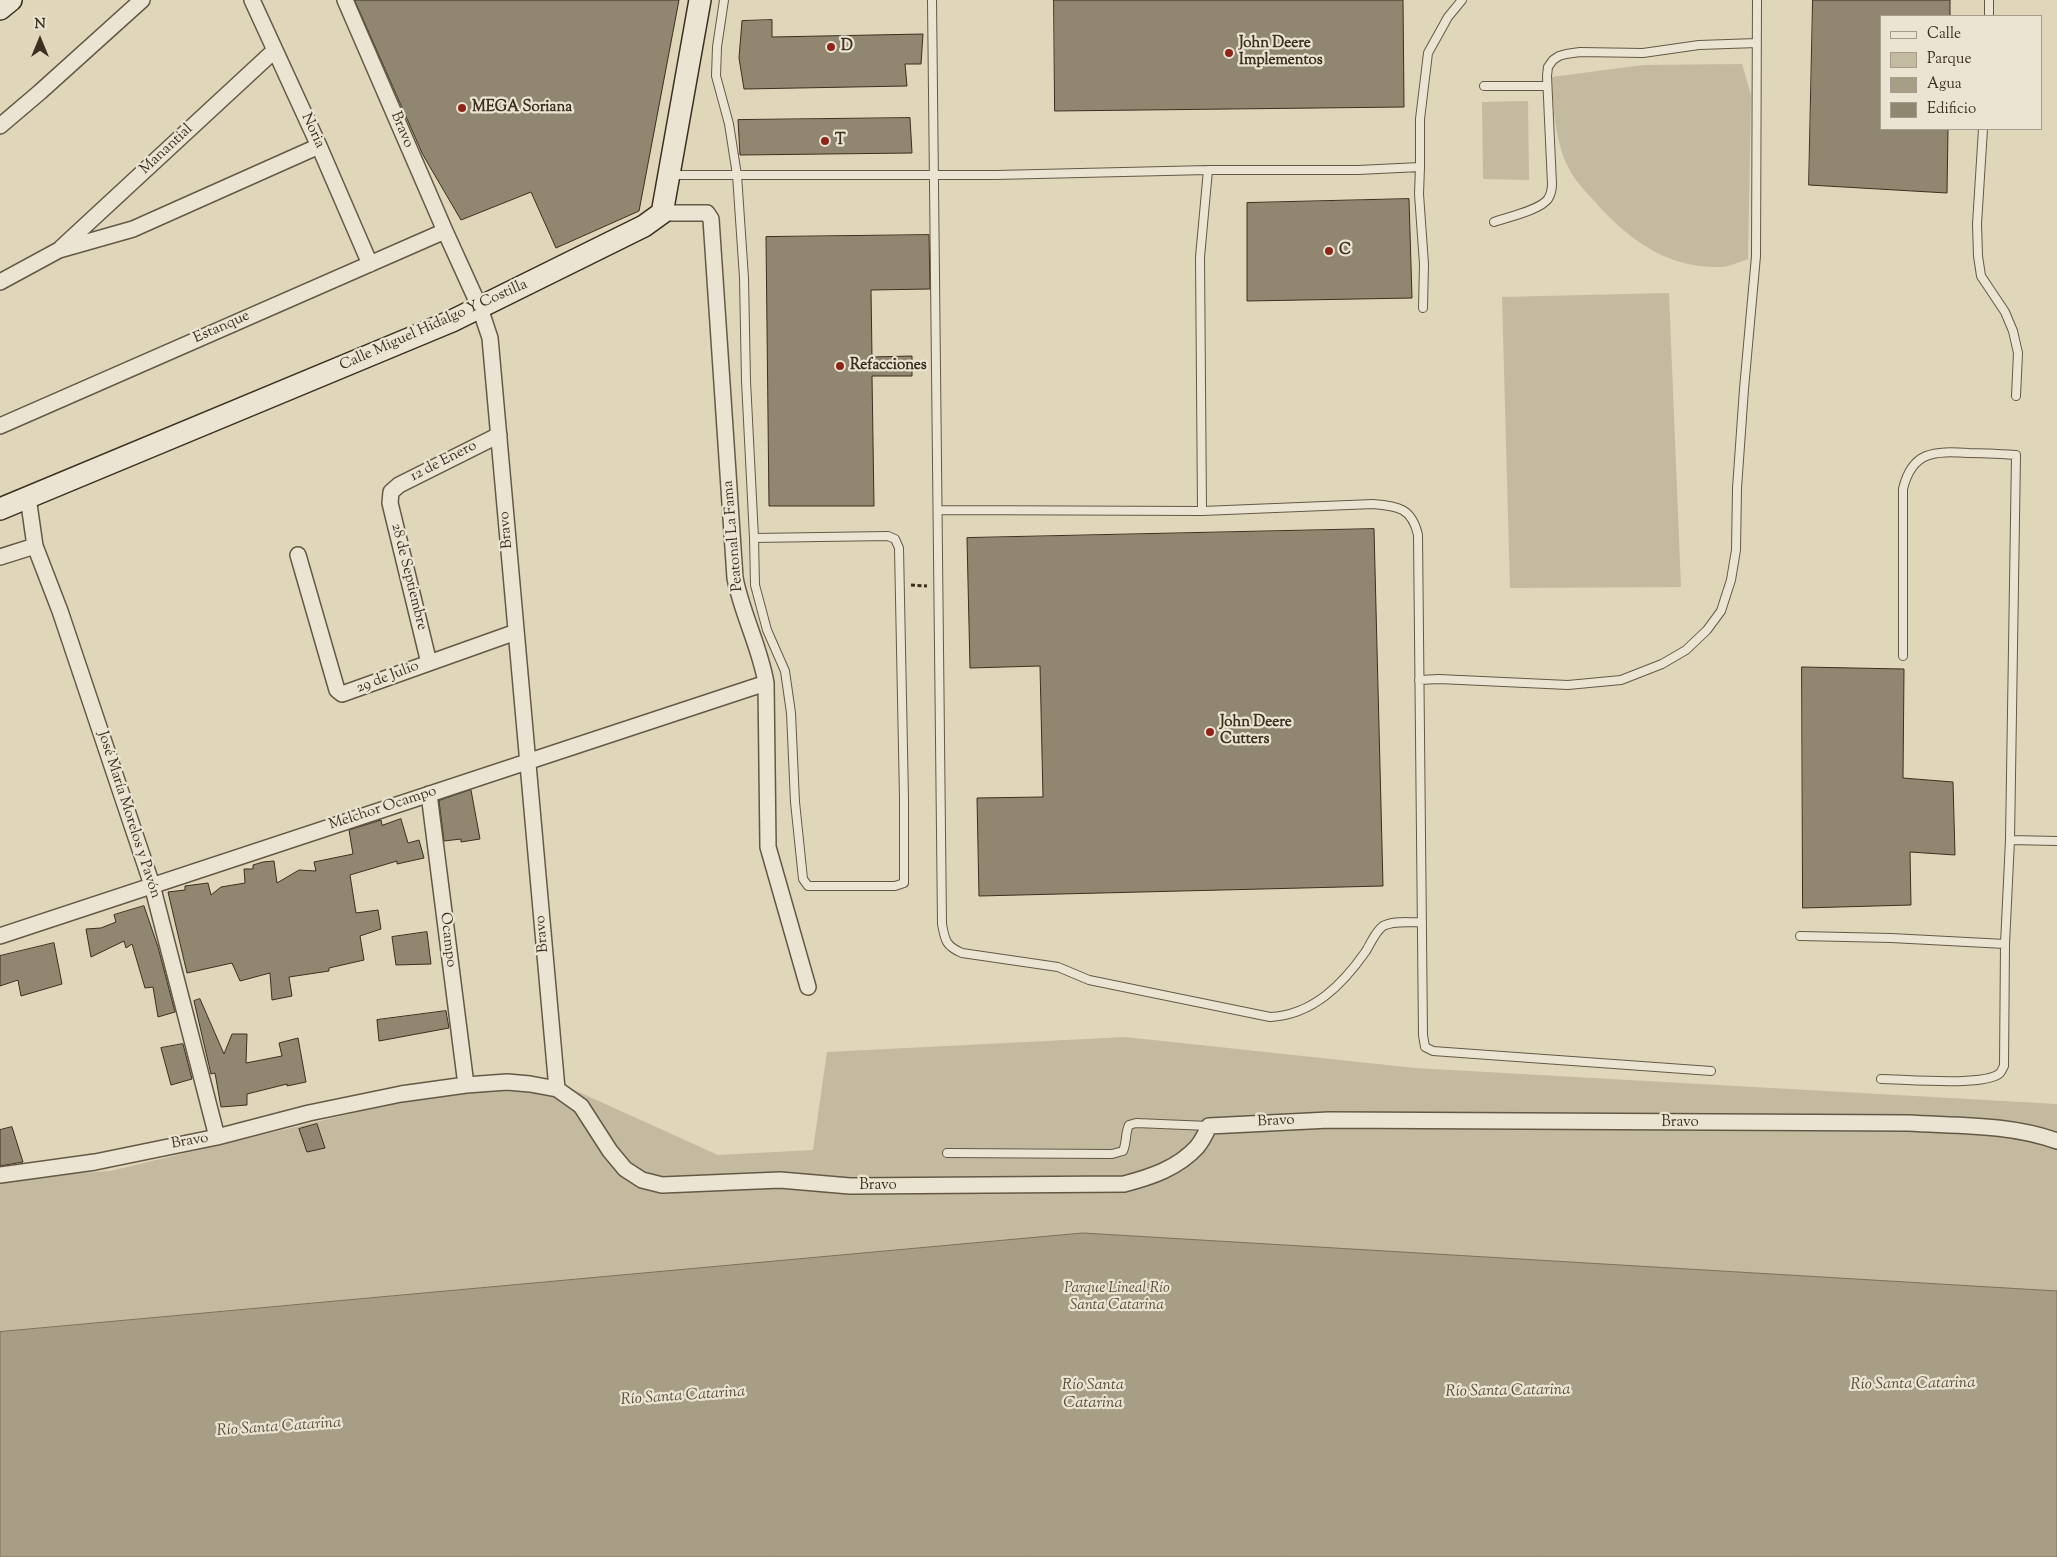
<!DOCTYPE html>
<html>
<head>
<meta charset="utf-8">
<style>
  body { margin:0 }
  #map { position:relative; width:2057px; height:1557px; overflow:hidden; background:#e0d6b9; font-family:"Sorts Mill Goudy",serif }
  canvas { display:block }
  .legend { position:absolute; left:1880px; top:15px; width:162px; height:115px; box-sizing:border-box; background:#ebe4d2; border:1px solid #a59c8b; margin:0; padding:6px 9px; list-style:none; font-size:15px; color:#3c2f20 }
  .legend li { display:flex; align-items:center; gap:10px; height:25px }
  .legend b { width:25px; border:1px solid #a59c8b }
  .north { position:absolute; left:15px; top:15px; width:50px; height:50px; -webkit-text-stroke:4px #ebe4d2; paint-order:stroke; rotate:0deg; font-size:14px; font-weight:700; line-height:20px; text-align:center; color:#3c2f20 }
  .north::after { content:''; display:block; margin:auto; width:18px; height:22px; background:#3c2f20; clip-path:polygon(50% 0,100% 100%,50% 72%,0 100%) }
</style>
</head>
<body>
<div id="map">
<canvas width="2057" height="1557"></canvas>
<ul class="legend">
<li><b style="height:6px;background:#ebe4d2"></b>Calle</li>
<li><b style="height:14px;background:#c4ba9f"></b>Parque</li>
<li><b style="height:14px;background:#a89d85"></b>Agua</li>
<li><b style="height:14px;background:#918670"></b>Edificio</li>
</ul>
<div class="north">N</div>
</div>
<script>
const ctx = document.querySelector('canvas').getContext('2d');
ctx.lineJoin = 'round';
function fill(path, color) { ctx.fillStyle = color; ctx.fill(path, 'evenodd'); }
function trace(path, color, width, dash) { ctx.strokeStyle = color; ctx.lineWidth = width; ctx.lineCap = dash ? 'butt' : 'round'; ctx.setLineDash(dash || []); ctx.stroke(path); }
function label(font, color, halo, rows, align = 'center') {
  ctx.font = font + ' "Sorts Mill Goudy",serif'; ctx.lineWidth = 4.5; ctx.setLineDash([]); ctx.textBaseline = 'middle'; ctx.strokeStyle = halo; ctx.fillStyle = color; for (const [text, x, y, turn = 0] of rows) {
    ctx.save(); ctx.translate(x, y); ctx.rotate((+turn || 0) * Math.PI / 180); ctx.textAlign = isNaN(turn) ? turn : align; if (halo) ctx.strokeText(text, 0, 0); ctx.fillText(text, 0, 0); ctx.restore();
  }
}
fill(new Path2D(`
  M1742 64 1751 95 1748 259C1740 262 1730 266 1722 267 1669 269 1630 241 1596 203 1588 194 1578 184 1572 174 1555 147 1553 108 1552 77L1643 65Z
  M1528 101 1529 180 1483 179 1482 102Z
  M1669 293 1681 587 1510 588 1502 297Z
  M1125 1037 1415 1068 2057 1104V1557H0V1178L110 1171 413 1099 561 1084 718 1155 813 1150 827 1052Z`), '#c4ba9f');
const water = new Path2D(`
  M1083 1233 2057 1291V1557H0V1332Z`);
fill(water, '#a89d85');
trace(water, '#7d715d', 1);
const building = new Path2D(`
  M355 0H679L639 211 556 248 531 192 461 220 423 155Z
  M1054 0H1403L1404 107 1055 111Z
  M1813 0H1950V16H1881V129H1948L1947 193 1809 185Z
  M772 20V37L923 34 921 64H905L907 86 744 89 739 58 742 21Z
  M910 118 912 153 740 155 738 120Z
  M1409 199 1412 298 1247 301V203Z
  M929 235 930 289 871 290 872 357 912 356V376H872L874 506H769L766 237Z
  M1374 529 1383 886 979 896 977 798 1043 797 1040 666 970 668 967 538Z
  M1802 667 1904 669 1903 778 1953 782 1955 855 1910 852 1911 905 1803 908Z
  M471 790 480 839 461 842V839L444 841 439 801Z
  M401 819 408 843 419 840 424 858 397 864V861L350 875 356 913 378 910 381 929 360 936 364 960 329 968V971L289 977 292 996 272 1000 270 973 240 981 232 963 187 973 168 892 185 890V886L208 883 211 895 221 887 245 883 244 869H253V865L263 862 274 861 277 883 299 870 316 871 314 862 353 854 349 830 381 820 382 825Z
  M144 906 158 947 175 1012 158 1017 153 987 145 988 132 944 126 948 124 941 91 957 86 929 101 928 116 922 114 915Z
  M427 932 431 964 396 965 392 937Z
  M54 943 62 984 21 996 18 980 0 986V956Z
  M200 999 224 1054 232 1034H247L246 1063 282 1056 279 1043 298 1038 306 1082 287 1086V1084L247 1094V1105L221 1107 215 1073 211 1074 194 1001Z
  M446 1011 449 1028 379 1041 377 1020Z
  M183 1044 192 1079 171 1085 161 1048Z
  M317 1124 325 1148 307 1152 299 1129Z
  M12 1127 23 1162 0 1166V1130Z`);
fill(building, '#918670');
trace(building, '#3c2f20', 1);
const lane = new Path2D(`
  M724 0 717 47 716 76 729 124 737 175 744 278 746 381 754 538
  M932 0 942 924C945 941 946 946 962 953L1058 967 1089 980 1270 1017C1313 1015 1343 984 1366 951 1371 943 1375 932 1383 926 1394 920 1410 923 1422 922
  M1989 16V0
  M1484 86H1547
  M1983 129 1977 224 1978 256 1981 276 2005 312 2013 331 2018 353 2016 396
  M1420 167 1419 194 1424 264 1423 308
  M670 175H996L1208 170H1358L1420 167V119L1428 53 1448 17 1462 0
  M1494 222C1508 217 1540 210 1548 199 1551 194 1552 189 1552 184L1547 76 1548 67 1553 60 1559 56 1566 54 1580 52 1643 53 1699 45 1757 43
  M938 510 1202 511 1373 504C1398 506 1412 508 1418 535L1423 1035 1425 1047 1433 1051 1711 1071
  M1202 511 1200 257 1208 170
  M888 536 895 539 899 548 904 799V883L895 886H808L803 879 795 802 791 713 785 671 767 630 755 585 754 538Z
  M1903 656V489C1912 451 1934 451 1969 453 1984 453 2000 454 2016 455L2010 840 2057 841
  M1419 680 1439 679 1568 685 1621 680 1662 664 1686 650 1707 630 1721 611 1731 580 1736 550 1737 488 1744 389 1756 256 1757 0
  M1800 936 1891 938 2005 944
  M1881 1079C1903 1079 1985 1087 2000 1073 2002 1071 2002 1069 2004 1066L2005 944 2010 840
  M947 1153 1112 1154 1123 1151C1127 1142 1125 1133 1129 1125L1136 1123 1209 1126`);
const street = new Path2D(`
  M252 0 319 146 370 264
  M345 0 445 231 480 308 490 338 557 1089
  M0 126 40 92 142 0
  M662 213H707L711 219 735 578C742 614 760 647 766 683L768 847 808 987
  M61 248 275 50
  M0 282 59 250 133 229 319 146
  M0 426 445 231
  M28 497 35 546 60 611 152 885 217 1137
  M298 555 337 690 342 694 516 632
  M0 557 35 546
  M429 663 390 503 391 492 399 485 499 435
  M429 794 466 1085
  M0 936 766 683
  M0 1175 95 1162 217 1137 309 1113 401 1094 466 1085 507 1082 530 1084 557 1089 581 1106 610 1151 625 1169 642 1180 662 1185 780 1180 850 1186 1124 1184C1151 1177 1178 1168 1197 1147 1202 1141 1206 1133 1209 1126L1329 1120 1908 1123C1958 1126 2010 1124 2057 1141`);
const secondary = new Path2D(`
  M0 9 11 0
  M0 509 452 321 644 226 662 213 663 208 700 0`);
trace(lane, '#655946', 10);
trace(street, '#655946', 18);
trace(secondary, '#3c2f20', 24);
trace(new Path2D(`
  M911 585 927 586`), '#3c2f20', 3, [4, 2.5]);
trace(lane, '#ebe4d2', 8);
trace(street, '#ebe4d2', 15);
trace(secondary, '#ebe4d2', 21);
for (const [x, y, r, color] of [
  [831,47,5,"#8f2418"],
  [1229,53,5,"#8f2418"],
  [462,108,5,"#8f2418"],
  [825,141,5,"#8f2418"],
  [1329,251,5,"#8f2418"],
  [840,366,5,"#8f2418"],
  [1210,732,5,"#8f2418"]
]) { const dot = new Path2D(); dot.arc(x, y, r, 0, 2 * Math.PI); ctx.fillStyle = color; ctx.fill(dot); trace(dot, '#ebe4d2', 2); }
label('bold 15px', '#3c2f20', '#ebe4d2', [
  ["John Deere",1239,44],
  ["Implementos",1239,61],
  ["D",841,47],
  ["MEGA Soriana",472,108],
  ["T",835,141],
  ["C",1339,251],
  ["Refacciones",850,366],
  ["John Deere",1220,723],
  ["Cutters",1220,740]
], 'left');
label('15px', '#3c2f20', '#ebe4d2', [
  ["Bravo",401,130,67],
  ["Noria",312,131,65],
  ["Manantial",167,150,-43],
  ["Calle Miguel Hidalgo Y Costilla",434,326,-24],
  ["Estanque",222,328,-24],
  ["12 de Enero",444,462,-27],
  ["Bravo",507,530,-95],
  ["Peatonal La Fama",734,536,-95],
  ["28 de Septiembre",408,577,76],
  ["29 de Julio",388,678,-21],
  ["Melchor Ocampo",383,809,-18],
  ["José María Morelos y Pavón",128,815,72],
  ["Bravo",543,934,-95],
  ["Ocampo",447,940,83],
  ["Bravo",1276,1122,-3],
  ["Bravo",1680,1123],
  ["Bravo",190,1142,-10],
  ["Bravo",878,1186]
]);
label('italic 15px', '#574b39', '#ebe4d2', [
  ["Parque Lineal Río",1117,1289],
  ["Santa Catarina",1117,1306]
]);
label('italic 16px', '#574a39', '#ebe4d2', [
  ["Río Santa Catarina",1913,1385,-1],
  ["Río Santa",1093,1386],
  ["Catarina",1093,1404],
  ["Río Santa Catarina",1508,1392,-1],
  ["Río Santa Catarina",683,1397,-4],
  ["Río Santa Catarina",279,1428,-4]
]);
</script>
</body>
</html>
